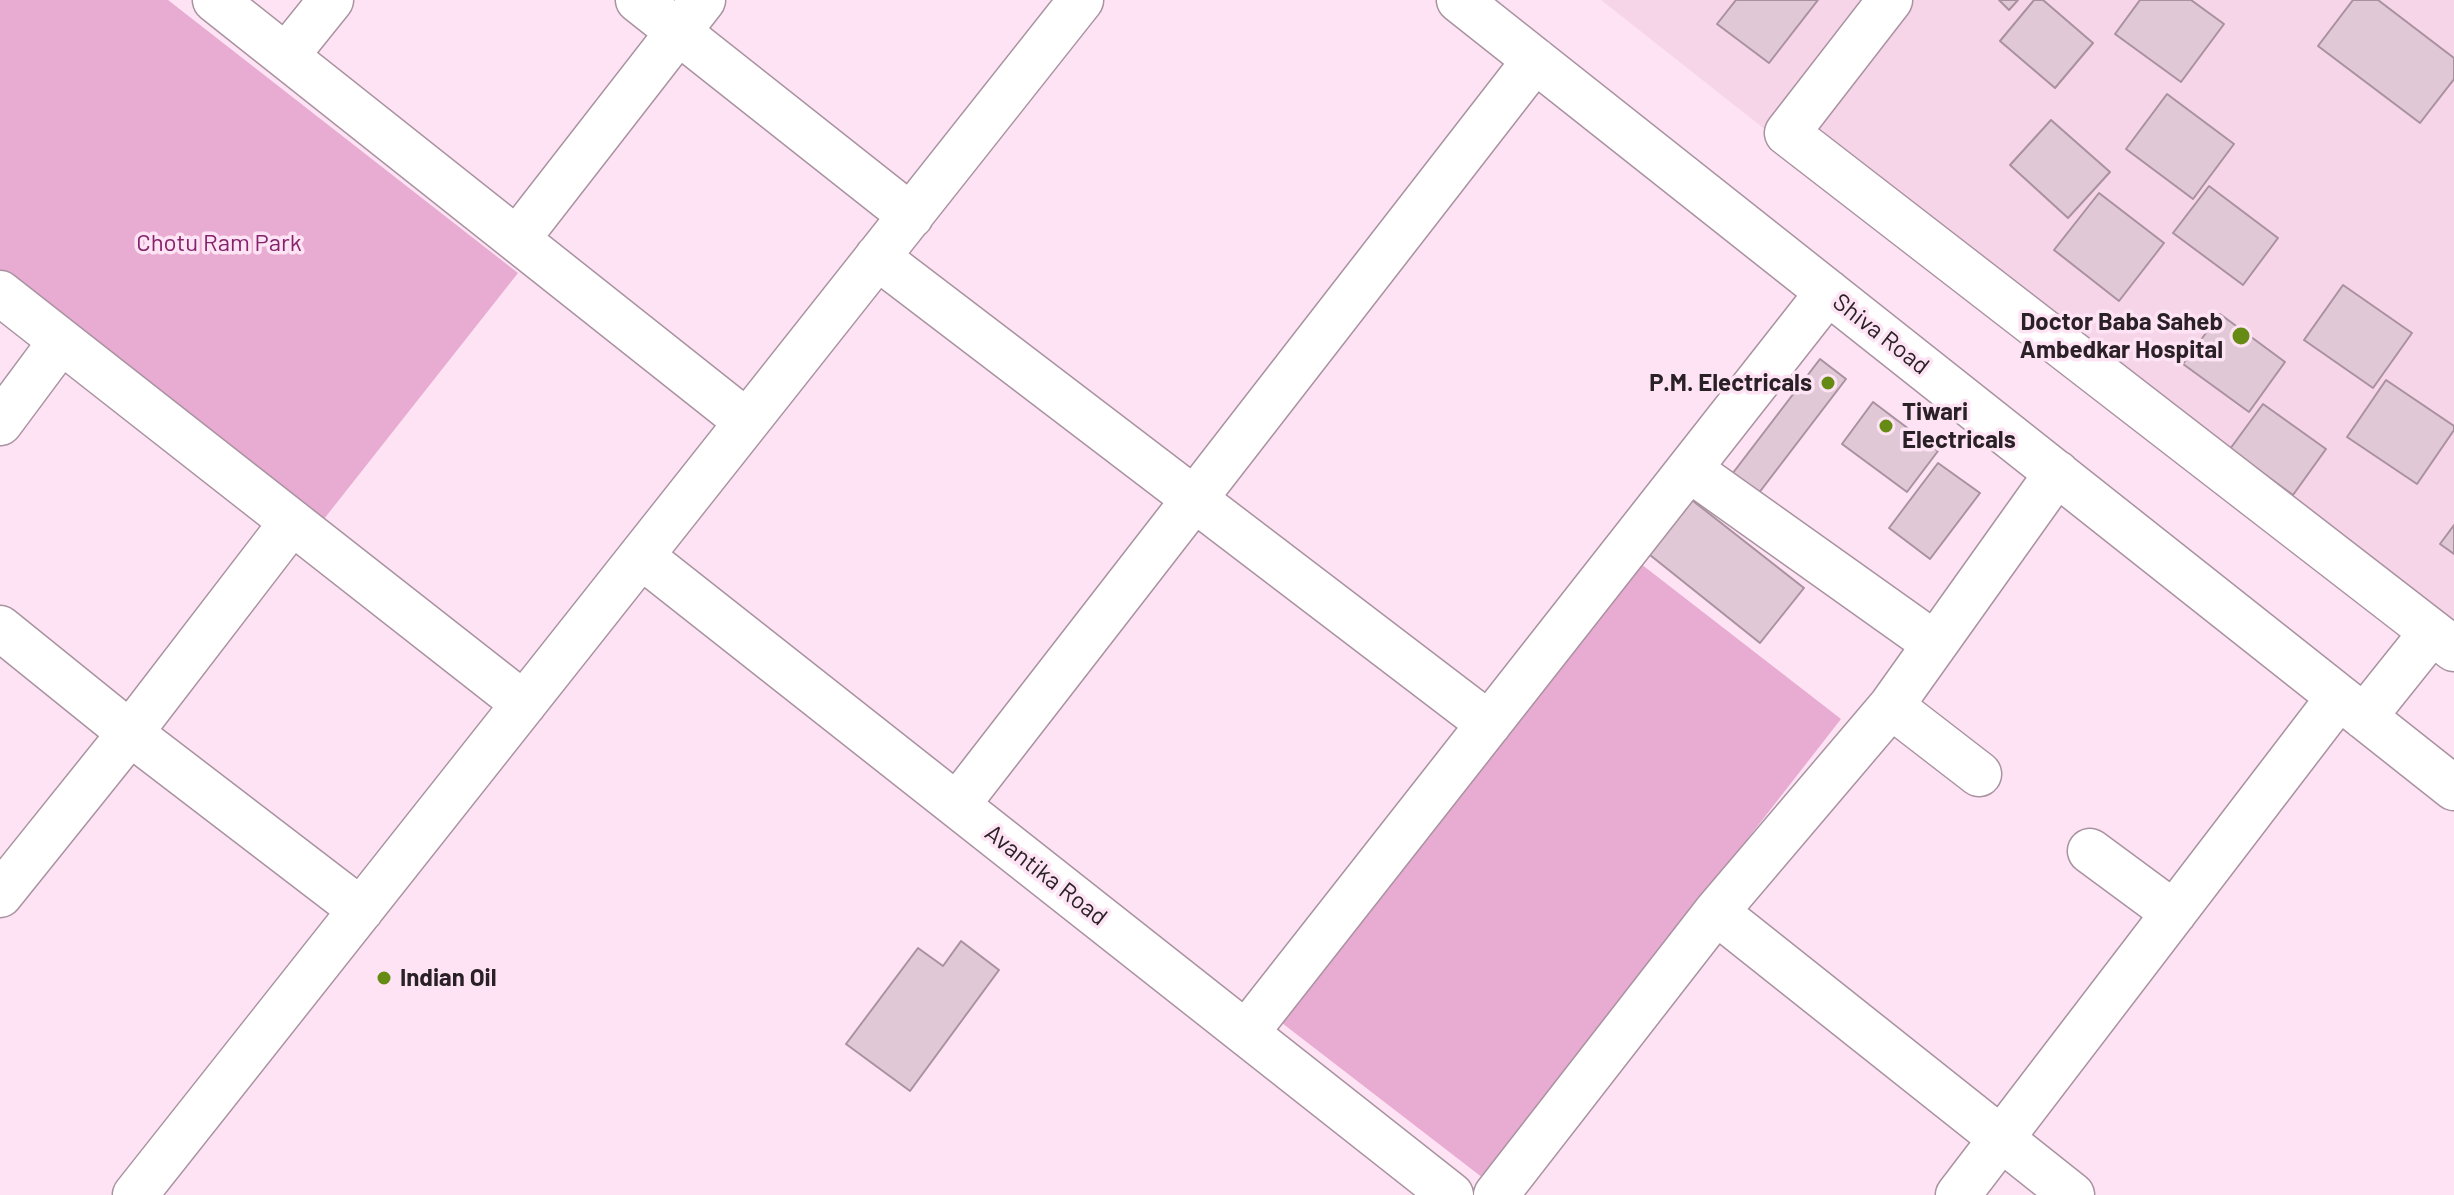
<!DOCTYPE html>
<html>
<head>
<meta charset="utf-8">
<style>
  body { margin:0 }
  canvas { display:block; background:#fde3f3 }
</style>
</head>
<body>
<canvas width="2454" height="1195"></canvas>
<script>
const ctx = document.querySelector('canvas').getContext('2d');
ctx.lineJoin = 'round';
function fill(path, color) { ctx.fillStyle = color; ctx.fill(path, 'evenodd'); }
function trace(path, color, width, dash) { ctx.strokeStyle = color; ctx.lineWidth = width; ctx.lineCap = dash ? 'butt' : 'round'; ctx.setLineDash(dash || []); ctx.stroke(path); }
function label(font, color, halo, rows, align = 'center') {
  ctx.font = font + ' Barlow,sans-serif'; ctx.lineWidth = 7; ctx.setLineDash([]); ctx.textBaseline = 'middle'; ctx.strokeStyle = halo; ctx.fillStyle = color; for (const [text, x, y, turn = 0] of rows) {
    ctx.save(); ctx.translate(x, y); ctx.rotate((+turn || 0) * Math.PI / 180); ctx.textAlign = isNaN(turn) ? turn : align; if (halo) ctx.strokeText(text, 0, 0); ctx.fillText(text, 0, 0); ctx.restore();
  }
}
fill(new Path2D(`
  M1601 0H2454V673Z`), '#f6d5e9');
fill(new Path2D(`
  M0 0H168L518 273 320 524 0 274Z
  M1641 564 1841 719 1483 1178 1282 1023Z`), '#e8abd2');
const building = new Path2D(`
  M1736 0H1818L1769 63 1717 24Z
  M1999 0H2018L2009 10Z
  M2034 0H2043L2093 43 2055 88 2000 41Z
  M2140 0H2191L2224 24 2181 82 2115 34Z
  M2353 0H2378L2454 58V79L2420 123 2318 46Z
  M2167 94 2234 144 2193 199 2126 149Z
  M2051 120 2110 172 2068 218 2010 165Z
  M2209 186 2278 238 2243 285 2173 233Z
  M2099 193 2164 243 2119 301 2054 250Z
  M2343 285 2412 333 2373 388 2304 340Z
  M2220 314 2285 362 2249 412 2183 364Z
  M1820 359 1846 379 1752 502 1726 482Z
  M2386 380 2454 426V430L2417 484 2347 437Z
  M1873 402 1938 451 1907 492 1842 444Z
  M2263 404 2326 449 2293 495 2230 449Z
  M1938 463 1980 493 1930 559 1889 528Z
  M1688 497 1804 588 1760 643 1645 551Z
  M2454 525V554L2440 544Z
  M961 941 999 970 910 1091 846 1044 918 948 943 966Z`);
fill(building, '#e0c8d7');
trace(building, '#a9919f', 2);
const minor = new Path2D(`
  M215 0 747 422
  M638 0 911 216
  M1459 0 2454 788
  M1890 0 1787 133 2454 649
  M286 56 331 0
  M518 238 703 0
  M877 257 1489 724
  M0 293 524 704
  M0 423 61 341
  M1689 469 1935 644
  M641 556 1451 1195
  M0 628 130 733 361 910
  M1891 706 1979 774
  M2364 717 2432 632
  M957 805 1535 60
  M2090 851 2174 913
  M0 895 130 733 292 522
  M1716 912 2072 1195
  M1246 1033 1828 292
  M135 1195 1081 0
  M1496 1195 1716 912 1891 706 2057 473
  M1958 1195 2339 697`);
trace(minor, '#aa93a1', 47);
trace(minor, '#fff', 44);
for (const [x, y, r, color] of [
  [2241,336,10,"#658b14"],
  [1828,383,8,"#658b14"],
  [1886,426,8,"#658b14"],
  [384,978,8,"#658b14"]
]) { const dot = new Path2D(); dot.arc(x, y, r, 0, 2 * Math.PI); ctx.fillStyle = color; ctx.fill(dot); trace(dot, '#fde3f3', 3); }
label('24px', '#85226b', '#fde3f3', [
  ["Chotu Ram Park",219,243]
]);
label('bold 24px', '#2a2127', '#fde3f3', [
  ["Doctor Baba Saheb",2223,322],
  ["Ambedkar Hospital",2223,350],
  ["P.M. Electricals",1812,383],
  ["Tiwari",1902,412,"left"],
  ["Electricals",1902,440,"left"],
  ["Indian Oil",400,978,"left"]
], 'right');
label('24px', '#2a2127', '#fde3f3', [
  ["Shiva Road",1881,334,38],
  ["Avantika Road",1046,875,38]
]);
</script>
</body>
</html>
